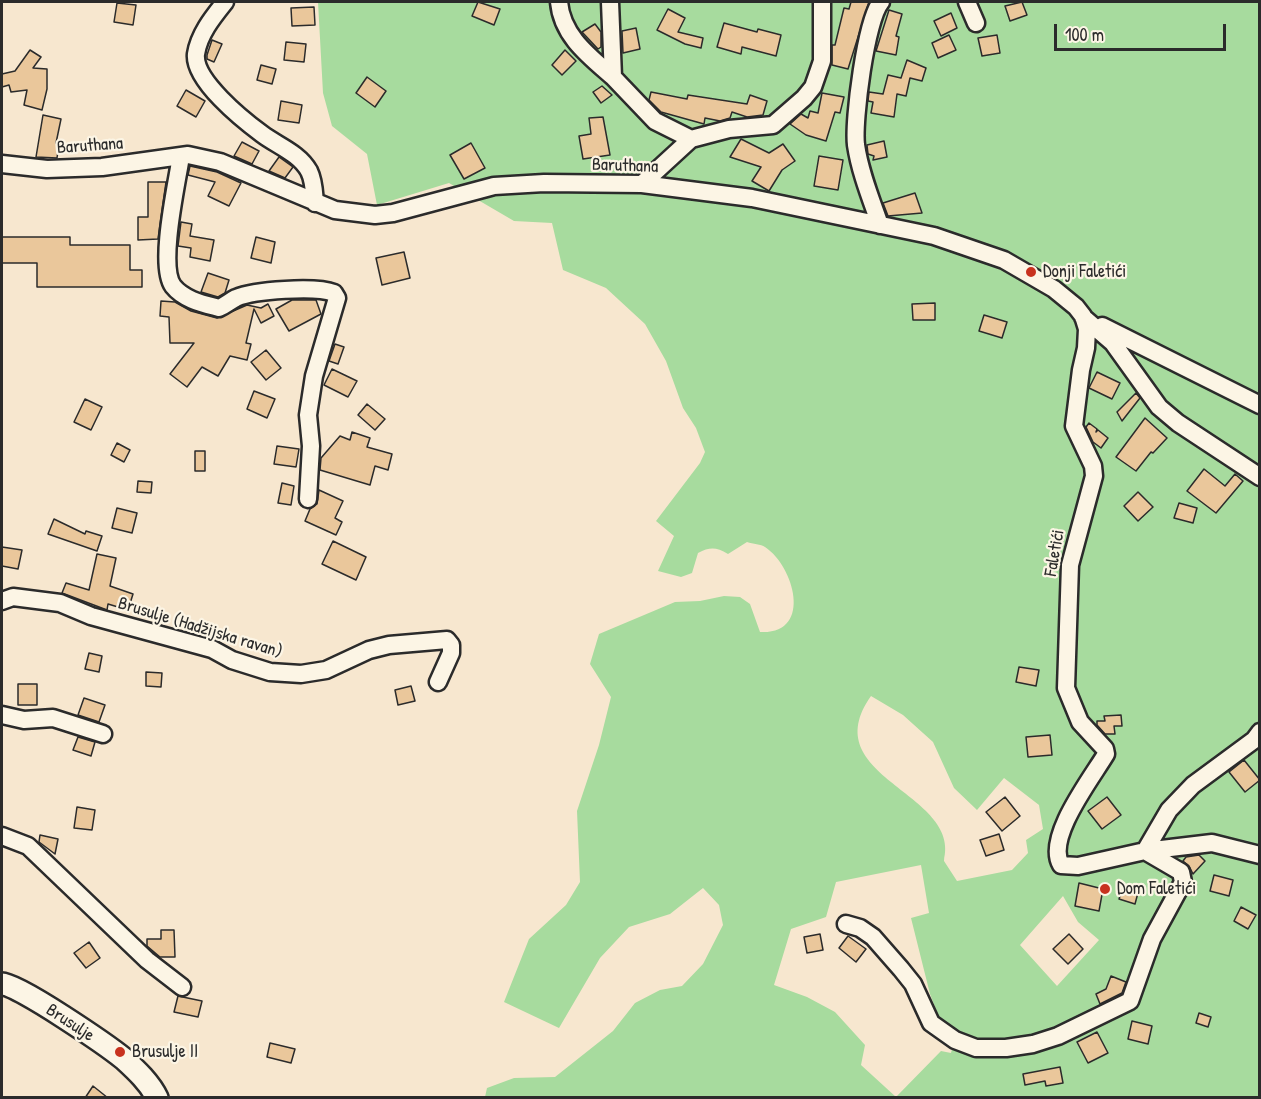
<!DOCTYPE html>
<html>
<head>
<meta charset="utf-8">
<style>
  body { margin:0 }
  #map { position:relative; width:1261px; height:1099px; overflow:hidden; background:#f7e7cf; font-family:"Patrick Hand",sans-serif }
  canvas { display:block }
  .frame { position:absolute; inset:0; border:3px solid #2b2b2b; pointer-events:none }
  .scale { position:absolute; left:1054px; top:24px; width:172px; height:27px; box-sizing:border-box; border:3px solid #2b2b2b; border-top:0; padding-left:8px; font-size:18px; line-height:21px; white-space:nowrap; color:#2b2b2b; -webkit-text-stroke:4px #fcf5e5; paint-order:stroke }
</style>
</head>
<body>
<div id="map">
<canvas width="1261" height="1099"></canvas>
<div class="frame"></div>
<div class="scale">100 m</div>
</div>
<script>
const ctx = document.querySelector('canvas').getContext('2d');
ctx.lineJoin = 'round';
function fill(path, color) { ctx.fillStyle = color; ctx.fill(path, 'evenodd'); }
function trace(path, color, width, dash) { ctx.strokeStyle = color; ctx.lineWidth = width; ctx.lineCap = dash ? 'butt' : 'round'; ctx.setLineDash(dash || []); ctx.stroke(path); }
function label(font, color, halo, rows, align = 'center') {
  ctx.font = font + ' "Patrick Hand",sans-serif'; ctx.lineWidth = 4.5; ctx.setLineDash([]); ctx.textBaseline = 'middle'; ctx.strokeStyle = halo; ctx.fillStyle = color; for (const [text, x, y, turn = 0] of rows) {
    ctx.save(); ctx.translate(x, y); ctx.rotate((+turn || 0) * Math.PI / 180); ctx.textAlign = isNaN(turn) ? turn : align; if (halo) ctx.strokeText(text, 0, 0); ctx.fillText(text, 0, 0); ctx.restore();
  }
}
fill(new Path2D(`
  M318 2H1259V1097H896L941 1051 951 1053 956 1033 941 1023 930 994 911 918 929 913 921 865 836 882 826 917 791 929 774 985 807 997 835 1012 865 1045 861 1065 896 1097H485L487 1088 514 1078 555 1077 613 1031 635 1003 660 990 682 986 703 964 723 925 719 905 703 888 670 914 629 927 600 958 559 1028 504 1002 529 939 566 905 580 882 577 811 599 745 611 697 590 664 599 634 675 602 700 601 724 596 740 597 750 604 760 632C813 635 795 567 765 547 761 544 753 544 747 542L728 554C716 547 710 547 698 553L692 573 681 577 658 571 674 536 656 521 700 463 705 452 696 428 683 408 666 361 645 324 606 288 563 270 552 223 514 221 449 183 377 205 367 154 332 126 323 93ZM871 696 903 715 933 742 954 788 977 810 1004 778 1039 805 1043 829 1026 840 1028 853 1012 870 957 881 944 861C963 792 813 778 871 696ZM1063 896 1078 922 1099 940 1057 986 1020 945Z`), '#a7db9e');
const building = new Path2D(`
  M478 2 500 9 494 25 472 16Z
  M851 2H869L848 69 832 65V45H835L844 8 849 9Z
  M1022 2 1027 15 1010 21 1005 6Z
  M117 3 136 5 133 25 114 22Z
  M314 7 315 25 292 26 291 8Z
  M668 9 685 18 678 32 703 38 701 48 685 44 657 30Z
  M889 10 902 14 896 36 899 37 896 55 876 51Z
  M951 13 957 28 941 36 934 21Z
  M724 23 757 32 758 29 781 35 776 56 742 47 741 54 717 47Z
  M595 24 601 32V47L598 49 582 32Z
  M636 28 640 49 623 53 622 31Z
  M949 35 956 50 938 58 932 43Z
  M997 35 1000 53 982 56 978 38Z
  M212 40 222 44 214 62 207 59V55Z
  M286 42 306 44 304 62 284 60Z
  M30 50 41 57 33 68 47 69V89L42 110 24 105 27 90 11 92 9 85 2 87V74L15 71Z
  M565 50 576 61 562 75 552 65Z
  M907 60 926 68 922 81 910 78 906 96 897 94 894 117 871 113 873 102 868 101 869 92 883 94 888 75 901 78Z
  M261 65 276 69 272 84 257 80Z
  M367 77 386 91 375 107 356 93Z
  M602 86 612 95 601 103 593 92Z
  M186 90 205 101 196 117 177 106Z
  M651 92 687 99 688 95 747 104 750 95 767 101 763 115 747 117 732 112 730 118 720 121 705 118 704 124 661 112 649 100Z
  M822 93 844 97 840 113 835 112 826 141 806 135 790 124 801 114 808 118 810 111 818 113Z
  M281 101 302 105 299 123 278 120Z
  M43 115 61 119 56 143 59 144 57 158 36 157Z
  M603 117 610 155 583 159 579 136 591 134 589 118Z
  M741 139 769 153 783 144 795 161 782 170 769 191 752 181 761 167 730 157Z
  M884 141 887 157 873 160 874 156 868 154 867 145Z
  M242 142 259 151 252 164 234 156Z
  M471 143 485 168 464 179 450 155Z
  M819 156 843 160 838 190 814 186Z
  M279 157 293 167 285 178 269 171Z
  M190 166 217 172 241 183 229 206 208 196 215 182 188 175Z
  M148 182H166L158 239 138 240V217H148Z
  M915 193 922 213 888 216 883 203Z
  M181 222 192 224 190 236 214 240 210 261 190 257 191 248 178 246Z
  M2 237H70V245H130V270H142V287H37V263H2Z
  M256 237 275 242 271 263 251 258Z
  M404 252 410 278 382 285 376 258Z
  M208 273 229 280 225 293 218 297 201 292Z
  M292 300H316L321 314 289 331 276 309Z
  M161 301 175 302 191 311 217 318 247 305 261 308 268 304 274 316 261 323 254 309 246 343 251 344 247 360 230 356 218 376 202 367 187 387 170 374 194 343H170L169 317 160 316Z
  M935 303V320H913L912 304Z
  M984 315 1007 322 1002 338 979 331Z
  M335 344 344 347 338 364 329 361Z
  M266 350 281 368 266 380 251 362Z
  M332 369 357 381 348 397 324 385Z
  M1097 372 1120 383 1112 399 1089 388Z
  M254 391 275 399 267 418 247 409Z
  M1136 393 1140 398 1122 421 1117 412Z
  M85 399 102 407 91 430 74 422Z
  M367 404 385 419 375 430 358 415Z
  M1145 418 1167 438 1153 453 1151 452 1136 471 1116 457Z
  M1089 423 1097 429 1096 432 1098 430 1108 438 1101 448 1093 442 1086 427Z
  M352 432 370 438 367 447 392 454 388 470 375 466 370 485 320 470 321 458 340 436 350 440Z
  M117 443 130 450 124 462 111 455Z
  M277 446 299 449 296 467 274 464Z
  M195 451H205V471H195Z
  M1204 469 1225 486 1235 474 1243 481 1216 513 1187 491Z
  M138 481 152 482 151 493 137 492Z
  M282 483 294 486 291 505 278 503Z
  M319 490 343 501 335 518 342 522 336 535 305 521 310 509 317 504Z
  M1138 492 1153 507 1138 521 1124 506Z
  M1179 503 1197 508 1193 523 1174 518Z
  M117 508 137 513 132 533 112 528Z
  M54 519 85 534 86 531 102 536 97 551 48 534Z
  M333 541 366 557 356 580 322 564Z
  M2 547 22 550 18 569 2 566Z
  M97 554 116 558 110 586 133 594 128 610 108 604 107 610 62 593 66 583 89 590Z
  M89 653 102 656 99 672 85 669Z
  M1019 667 1039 670 1036 686 1016 682Z
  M146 672 162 673 161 687 146 686Z
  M18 684H37V705H18Z
  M411 686 415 701 398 705 395 690Z
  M84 698 105 705 99 722 78 715Z
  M1121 715 1122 726H1114L1115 734H1105L1097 725V721H1105L1104 716Z
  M1050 735 1052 755 1028 757 1026 737Z
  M78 737 95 742 91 756 73 750Z
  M1244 760 1260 780 1245 792 1229 772Z
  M1005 797 1020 816 1002 831 986 812Z
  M1107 797 1121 815 1102 829 1088 811Z
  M77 807 95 810 92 830 74 828Z
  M999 834 1004 850 986 856 980 840Z
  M40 835 58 839 55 854 39 842Z
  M1199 855 1205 861 1193 874 1189 866 1183 861 1186 857Z
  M1214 875 1233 880 1229 896 1210 891Z
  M1079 883 1103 889 1099 911 1075 906Z
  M1124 885 1139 889 1135 904 1119 899Z
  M1241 907 1256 915 1248 929 1234 921Z
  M161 930H174L175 957H160L147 946V939H161Z
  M820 934 823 950 807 953 804 937Z
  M1069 934 1083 949 1068 964 1053 949Z
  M848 936 866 949 856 962 839 948Z
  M89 942 100 958 86 968 74 953Z
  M1111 976 1126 982 1122 993 1100 1004 1096 994 1106 989Z
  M178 996 202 1001 198 1017 174 1012Z
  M1199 1013 1211 1017 1208 1027 1196 1023Z
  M1132 1021 1152 1026 1148 1044 1128 1039Z
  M1097 1032 1108 1053 1088 1063 1077 1042Z
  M270 1043 295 1049 291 1063 267 1057Z
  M1060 1067 1063 1083 1046 1086 1045 1081 1025 1085 1023 1074Z
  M93 1086 108 1098H85Z`);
fill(building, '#eac79b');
trace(building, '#2b2b2b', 1.5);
const minor = new Path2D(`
  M225 2C213 17 199 34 196 54 193 80 243 120 262 134 278 146 299 153 309 171 314 181 314 192 315 203
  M559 2C562 36 589 56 613 77
  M610 2 613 77 655 121 691 139
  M967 2 976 23
  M181 156C177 183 158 265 173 286 184 300 204 304 219 308 226 305 230 301 236 298 254 290 316 286 334 293L337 298 314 376 308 415 311 446 308 499
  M2 164 47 169 102 167 188 155 220 162 335 210 375 215 393 213 494 186 544 183 642 184 752 198 934 236 1004 260 1054 289 1076 307 1083 316 1087 329 1086 348 1081 370 1074 426 1093 466 1094 476 1070 565 1066 688 1080 722 1105 749 1106 754C1091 779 1045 838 1061 865L1078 866 1145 851 1212 843 1260 855
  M642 184 691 139 729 129 773 125 804 98 813 87 822 61V2
  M880 225C871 199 860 172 856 145 853 121 866 19 881 2
  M1083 317 1113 343 1159 407 1178 423 1260 477
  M1102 326 1260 405
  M2 601 13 597 60 603 91 616 212 649 232 660 270 672 301 674 326 670 369 650 389 645 447 640 451 645V653L438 682
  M2 715 24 720 53 718 103 734
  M2 836 28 846 147 960 182 987
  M846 924 860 928 873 937 901 969 913 984 931 1023 955 1040 976 1048H1006L1033 1044 1058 1036 1130 1001 1152 939 1183 882 1181 872 1145 851 1169 810 1193 785 1254 740 1260 732`);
const major = new Path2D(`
  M2 984C18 984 108 1046 124 1059 136 1070 150 1083 157 1098`);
trace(minor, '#2b2b2b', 21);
trace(major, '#2b2b2b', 26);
trace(minor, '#fcf5e5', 16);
trace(major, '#fcf5e5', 21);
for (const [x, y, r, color] of [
  [1031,272,6,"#c8321e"],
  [1105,889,6,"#c8321e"],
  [120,1052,6,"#c8321e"]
]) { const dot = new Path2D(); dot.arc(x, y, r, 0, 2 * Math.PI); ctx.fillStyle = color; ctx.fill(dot); trace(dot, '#fcf5e5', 2); }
label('18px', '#2b2b2b', '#fcf5e5', [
  ["Baruthana",90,146,-4],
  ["Baruthana",625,166,2],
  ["Faletići",1055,553,-80],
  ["Brusulje (Hadžijska ravan)",200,628,17],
  ["Brusulje",70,1023,33]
]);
label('18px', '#2b2b2b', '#fcf5e5', [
  ["Donji Faletići",1043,272],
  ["Dom Faletići",1117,889],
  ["Brusulje II",132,1052]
], 'left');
</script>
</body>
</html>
